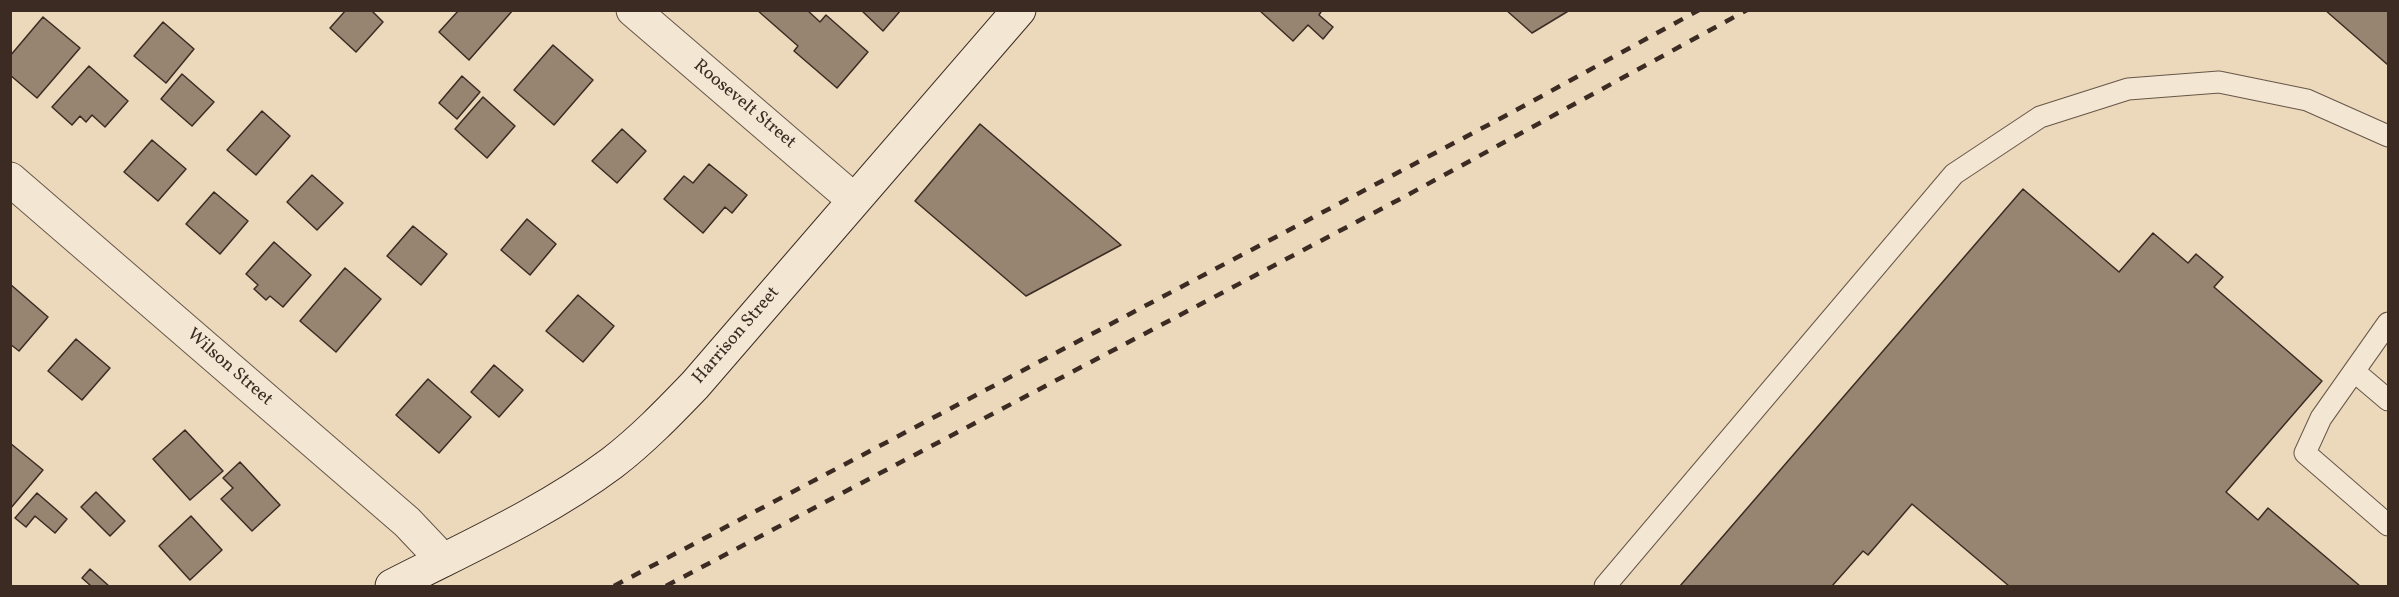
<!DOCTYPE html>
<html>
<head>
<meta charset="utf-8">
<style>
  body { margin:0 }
  #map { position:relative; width:2399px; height:597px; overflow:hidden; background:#ecd9bb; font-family:Vollkorn,serif }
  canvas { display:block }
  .frame { position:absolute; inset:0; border:12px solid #3b2b23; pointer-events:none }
</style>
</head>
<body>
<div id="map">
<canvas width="2399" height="597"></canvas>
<div class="frame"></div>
</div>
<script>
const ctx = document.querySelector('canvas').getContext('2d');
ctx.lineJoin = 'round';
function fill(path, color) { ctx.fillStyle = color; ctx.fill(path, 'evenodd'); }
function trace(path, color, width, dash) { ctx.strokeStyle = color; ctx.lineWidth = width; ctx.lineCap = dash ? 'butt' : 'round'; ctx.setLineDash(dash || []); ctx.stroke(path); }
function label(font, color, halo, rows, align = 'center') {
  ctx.font = font + ' Vollkorn,serif'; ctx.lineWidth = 5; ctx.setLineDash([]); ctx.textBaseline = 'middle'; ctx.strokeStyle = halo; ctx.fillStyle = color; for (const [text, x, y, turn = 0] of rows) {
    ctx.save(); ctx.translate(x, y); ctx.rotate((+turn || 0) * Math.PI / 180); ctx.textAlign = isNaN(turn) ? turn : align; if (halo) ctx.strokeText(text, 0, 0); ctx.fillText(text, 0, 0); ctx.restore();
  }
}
const building = new Path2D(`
  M346 10H371L383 22 356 52 330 28Z
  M459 10H513L469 60 439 32Z
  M757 10H807L820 22 826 15 868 52 837 88 794 51 798 46Z
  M861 10H901L883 31Z
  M1259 10H1322L1319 15 1333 27 1323 39 1308 25 1293 41Z
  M1506 10H1570L1532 33Z
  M2325 10H2388V65Z
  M43 17 80 48 37 98 10 75V56Z
  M163 22 194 49 166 83 134 56Z
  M553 45 593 80 554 125 514 90Z
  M89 66 128 101 105 127 92 115 86 122 80 116 72 125 52 107Z
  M182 74 214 102 192 126 161 99Z
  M462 76 480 92 457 119 439 103Z
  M483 97 515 126 487 158 455 129Z
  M262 111 290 136 256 175 227 150Z
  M980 124 1121 245 1026 296 915 201Z
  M622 129 646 151 617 183 592 161Z
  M152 140 186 169 158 201 124 172Z
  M709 164 747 195 732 213 725 207 703 233 664 199 684 176 693 183Z
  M312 175 343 203 317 230 287 202Z
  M2023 189 2119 272 2153 233 2188 263 2196 254 2223 277 2214 287 2322 381 2226 492 2258 520 2268 508 2360 586H2009L1912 504 1868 555 1863 551 1832 586H1680Z
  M214 192 248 221 220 254 186 224Z
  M527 219 556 244 530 275 501 250Z
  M413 226 447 254 421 285 387 256Z
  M274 242 311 275 283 307 270 296 266 300 254 289 258 285 246 274Z
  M345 268 381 299 336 352 300 321Z
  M10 284 48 317 19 351 10 344Z
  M578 295 614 326 583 362 546 331Z
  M76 339 110 368 82 400 48 371Z
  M494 365 523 390 499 417 471 392Z
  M428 379 471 417 439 453 396 415Z
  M185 430 223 471 190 500 153 459Z
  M10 443 43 470 10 509Z
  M240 462 280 505 252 531 221 499 233 488 223 478Z
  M96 492 125 521 110 536 81 507Z
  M37 493 67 519 55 533 35 516 26 527 15 518Z
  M191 516 222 550 190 580 159 546Z
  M90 569 109 586H91L82 578Z`);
fill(building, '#978572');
trace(building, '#3b2b23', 1.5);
const lane = new Path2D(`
  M2388 323 2321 418 2305 453 2388 525
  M2355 372 2388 400
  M1605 586 1954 174 2040 117 2128 89 2219 82 2307 100 2388 136`);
const street = new Path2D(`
  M633 10 854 200
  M10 179 407 522 443 560`);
const secondary = new Path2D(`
  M392 586C466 548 545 513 612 463 642 440 669 412 695 385L1019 10`);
trace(lane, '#675649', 23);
trace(street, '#675649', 35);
trace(secondary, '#3b2b23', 35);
trace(lane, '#f3e6d3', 21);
trace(street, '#f3e6d3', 33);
trace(secondary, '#f3e6d3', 33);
trace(new Path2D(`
  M614 586 1509 114 1699 10
  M666 586 1402 198 1747 10`), '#3b2b23', 4.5, [10, 10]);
label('18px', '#3b2b23', '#f3e6d3', [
  ["Roosevelt Street",744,105,40],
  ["Harrison Street",737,336,-49],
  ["Wilson Street",229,368,41]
]);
</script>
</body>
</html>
